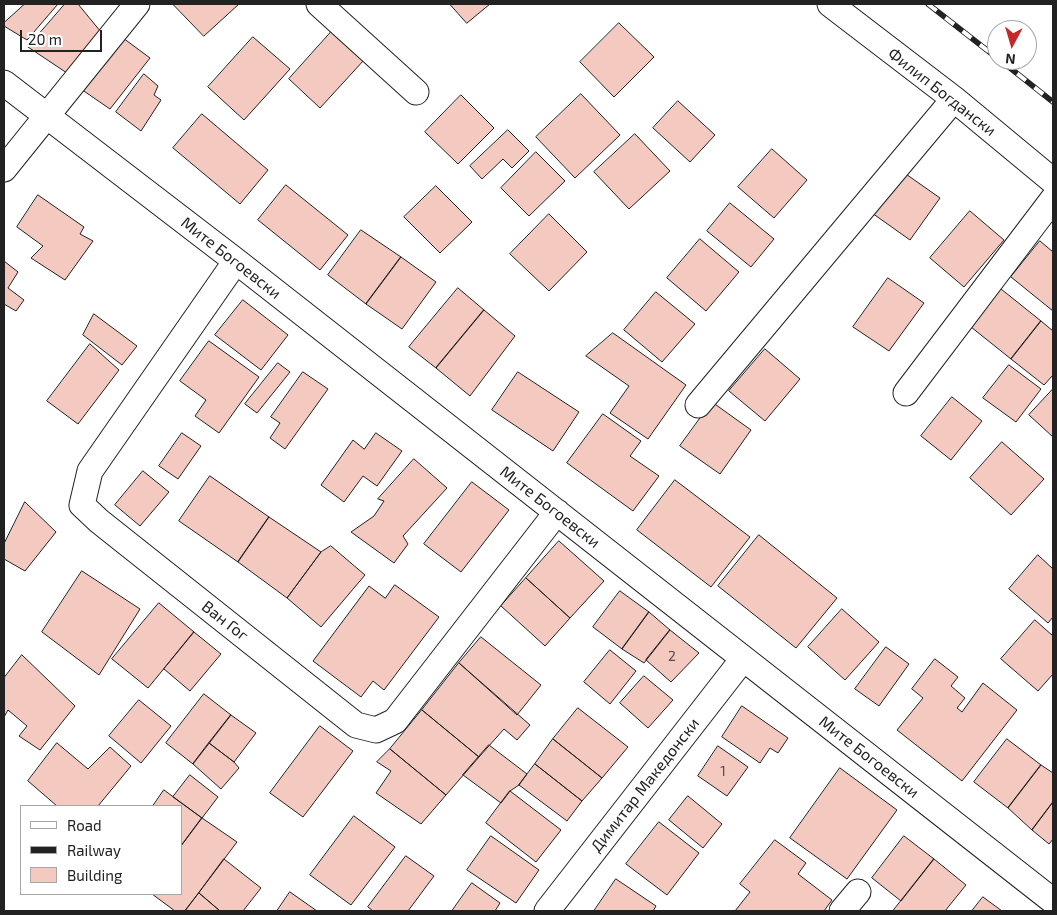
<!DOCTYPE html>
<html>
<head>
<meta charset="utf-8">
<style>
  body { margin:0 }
  #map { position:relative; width:1057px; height:915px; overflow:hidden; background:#fff; font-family:"Exo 2",sans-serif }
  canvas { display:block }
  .frame { position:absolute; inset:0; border:5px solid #222; pointer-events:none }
  .legend { position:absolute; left:20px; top:805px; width:162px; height:90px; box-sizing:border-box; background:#fff; border:1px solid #a7a7a7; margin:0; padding:6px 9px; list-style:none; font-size:15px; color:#222 }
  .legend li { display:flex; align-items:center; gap:10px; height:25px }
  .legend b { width:25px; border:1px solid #a7a7a7 }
  .north { position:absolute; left:987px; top:20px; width:50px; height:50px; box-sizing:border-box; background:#fff; border:1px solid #a7a7a7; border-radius:50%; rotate:186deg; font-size:14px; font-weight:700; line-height:20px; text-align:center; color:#222 }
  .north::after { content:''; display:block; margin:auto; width:18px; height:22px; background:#c62828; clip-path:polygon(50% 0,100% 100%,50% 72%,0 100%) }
  .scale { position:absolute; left:20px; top:30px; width:82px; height:22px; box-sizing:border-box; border:2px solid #222; border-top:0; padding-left:6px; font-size:15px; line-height:18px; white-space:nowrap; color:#222; -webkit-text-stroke:4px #fff; paint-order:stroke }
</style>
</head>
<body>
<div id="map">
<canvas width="1057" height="915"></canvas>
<div class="frame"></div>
<ul class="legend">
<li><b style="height:6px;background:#fff"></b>Road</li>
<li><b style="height:6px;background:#222"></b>Railway</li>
<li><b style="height:14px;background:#f3c9c0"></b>Building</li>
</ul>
<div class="north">N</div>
<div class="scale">20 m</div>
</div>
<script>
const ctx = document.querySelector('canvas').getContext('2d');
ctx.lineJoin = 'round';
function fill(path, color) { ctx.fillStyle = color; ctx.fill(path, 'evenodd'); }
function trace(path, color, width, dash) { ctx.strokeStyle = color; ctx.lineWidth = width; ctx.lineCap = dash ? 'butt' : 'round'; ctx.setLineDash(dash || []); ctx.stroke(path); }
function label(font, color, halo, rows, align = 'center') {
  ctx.font = font + ' "Exo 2",sans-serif'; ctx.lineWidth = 4; ctx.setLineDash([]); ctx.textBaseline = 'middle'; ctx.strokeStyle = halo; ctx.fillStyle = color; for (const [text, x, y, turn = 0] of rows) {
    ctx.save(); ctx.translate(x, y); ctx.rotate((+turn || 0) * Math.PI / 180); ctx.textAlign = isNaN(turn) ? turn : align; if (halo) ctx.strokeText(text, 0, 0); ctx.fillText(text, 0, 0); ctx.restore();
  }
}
const building = new Path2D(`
  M25 4H58L27 40 4 26V23Z
  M65 4H78L101 32 67 73 28 47Z
  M173 4H239L204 36Z
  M450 4H490L467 23Z
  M619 23 654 57 614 97 580 62Z
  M332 31 364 60 320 108 289 79Z
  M119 35 150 58 110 109 78 87Z
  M253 37 290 69 244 120 208 87Z
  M144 74 158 86 154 95 161 100 141 131 116 112Z
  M581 94 620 135 575 178 536 137Z
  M461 95 494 128 458 164 425 132Z
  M678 101 715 135 690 162 653 128Z
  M202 114 268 170 240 204 173 148Z
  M508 130 529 151 512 168 503 159 482 179 470 166Z
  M635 134 670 171 629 209 594 172Z
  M772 149 807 180 774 218 738 187Z
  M536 152 565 181 529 216 501 188Z
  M903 172 940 198 910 240 872 213Z
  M286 185 348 235 320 270 258 220Z
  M436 186 472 222 440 253 404 217Z
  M38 195 84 227 80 234 93 241 65 280 31 258 43 246 17 227Z
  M730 203 774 239 751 267 707 231Z
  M970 211 1004 240 964 287 930 258Z
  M549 214 587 252 549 291 510 254Z
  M361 230 401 257 366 304 328 275Z
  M700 239 739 272 706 311 667 278Z
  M1040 241 1053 252V311L1011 277Z
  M401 257 436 282 402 329 366 304Z
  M4 261 18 272 8 288 24 300 16 311 4 304Z
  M888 278 924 303 889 351 853 327Z
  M458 288 484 310 436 368 409 347Z
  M1001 289 1041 321 1011 359 971 327Z
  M656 292 695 324 662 362 624 330Z
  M243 300 288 335 261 370 215 335Z
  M484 310 515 336 470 396 436 368Z
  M94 314 137 346 122 365 83 335Z
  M1041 321 1053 331V375L1044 385 1011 359Z
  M613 333 686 385 648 439 610 413 629 386 586 356Z
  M209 341 259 377 219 433 195 416 206 400 180 381Z
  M90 344 119 370 78 424 47 401Z
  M765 349 800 379 765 421 729 391Z
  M278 363 290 372 257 413 245 404Z
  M1009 365 1041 389 1016 422 983 398Z
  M303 372 328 389 285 449 270 438 280 423 271 417Z
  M518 372 579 412 553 451 492 410Z
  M1053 389V437L1029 415Z
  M952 397 982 421 951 460 921 436Z
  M712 402 751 430 720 474 680 446Z
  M603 414 641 441 630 456 659 476 633 511 567 463Z
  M182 433 201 446 178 479 159 466Z
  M376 433 402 451 377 486 363 476 344 502 321 485 353 440 364 449Z
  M1002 442 1044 479 1011 515 970 478Z
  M414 459 447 488 403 536 408 544 394 563 351 532 374 516 384 501 378 499Z
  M143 471 169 492 140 526 115 505Z
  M210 476 269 517 238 562 179 521Z
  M675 480 750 537 711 587 637 530Z
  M472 482 509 510 461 572 424 544Z
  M25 502 56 532 25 571 4 559V544Z
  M269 517 321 552 287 598 238 562Z
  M759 535 837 598 796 648 718 586Z
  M559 541 604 581 570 618 526 578Z
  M331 546 365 575 321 627 287 598 321 552Z
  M1038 555 1053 569V617L1048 623 1009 589Z
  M82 571 140 609 99 675 42 632Z
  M526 578 570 618 545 646 501 606Z
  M395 585 439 617 384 690 373 681 361 697 313 661 369 586 385 598Z
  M620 591 649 612 622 649 593 627Z
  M159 603 194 632 148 688 112 659Z
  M842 609 879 642 845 680 808 647Z
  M649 612 670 630 644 663 622 649Z
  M1035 620 1053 636V674L1038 691 1001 659Z
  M670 630 699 653 671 682 646 660Z
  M194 632 221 654 190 691 164 669Z
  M481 637 541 685 517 715 459 663Z
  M886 647 909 664 879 706 855 689Z
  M610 650 636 671 610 704 584 682Z
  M22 655 75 706 40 750 19 736 27 726 8 710 4 717V678Z
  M935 659 958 677 951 686 965 698 957 708 962 712 983 683 1017 710 962 781 897 730 923 698 912 689Z
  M459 663 530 725 517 740 504 729 479 757 422 710Z
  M644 676 673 700 648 728 620 703Z
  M204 694 231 715 193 764 166 743Z
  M139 700 171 726 141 763 109 736Z
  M742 706 788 738 778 753 770 748 760 763 722 737Z
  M578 708 628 747 602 778 553 739Z
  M422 710 479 757 446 795 390 749Z
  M231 715 256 733 234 762 209 743Z
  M320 726 353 751 303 817 270 793Z
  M553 739 602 778 582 801 535 764Z
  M1007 739 1041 765 1008 808 974 782Z
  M57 743 88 769 110 747 131 766 98 806H57L28 781Z
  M209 743 234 762 239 768 221 789 193 764Z
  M489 745 527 774 519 785 510 791 501 803 463 775Z
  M718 746 748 767 727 796 698 776Z
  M390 749 446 795 421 824 376 793 391 771 377 762Z
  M535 764 582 801 567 821 519 785Z
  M1041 765 1053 773V802L1032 830 1008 808Z
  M840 768 897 810 847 879 790 838Z
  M190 775 218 797 202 818 173 797Z
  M164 790 202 818 181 846V806H153Z
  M510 791 561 830 536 862 486 823Z
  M688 796 722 824 703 848 669 820Z
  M1053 802V839L1049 844 1032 830Z
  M354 816 395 847 351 905 310 875Z
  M202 818 237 842 185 911H175L152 894H181V846Z
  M659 822 699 853 667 895 626 864Z
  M491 836 539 870 516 903 467 870Z
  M904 836 934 859 901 901 872 878Z
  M775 840 806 863 798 874 832 900 824 911H735L750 892 740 884Z
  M406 856 434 876 408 911H373L368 907Z
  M224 859 261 888 243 911H220L199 893Z
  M934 859 966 885 945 911H893Z
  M616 879 656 906 653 911H594Z
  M472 883 500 903 495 911H452Z
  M290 892 317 911H277Z
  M199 893 220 911H185Z
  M983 897 1002 911H972Z`);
fill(building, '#f3c9c0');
trace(building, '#222', 1);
const minor = new Path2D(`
  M319 4 416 92
  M830 4 954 99 1053 181
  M4 83 236 261 1053 901
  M4 169 137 4
  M236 261 90 471 82 505 99 521 356 725 376 730 395 721 557 512
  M906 393 1053 199
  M698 405 954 99
  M547 911 743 659
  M842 911 858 892`);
trace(minor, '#222', 27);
trace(minor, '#fff', 25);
const rail = new Path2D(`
  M928 4 997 58
  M1000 60 1053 102`);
trace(rail, '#222', 5.5);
trace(rail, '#fff', 4, [11]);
label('14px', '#564c4a', null, [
  ["2",672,656],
  ["1",723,771]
]);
label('16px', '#222', '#fff', [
  ["Филип Богдански",942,92,38],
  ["Мите Богоевски",231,258,38],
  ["Мите Богоевски",550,507,38],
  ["Ван Гог",225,621,38],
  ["Мите Богоевски",869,757,38],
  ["Димитар Македонски",645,785,-52]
]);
</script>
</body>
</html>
